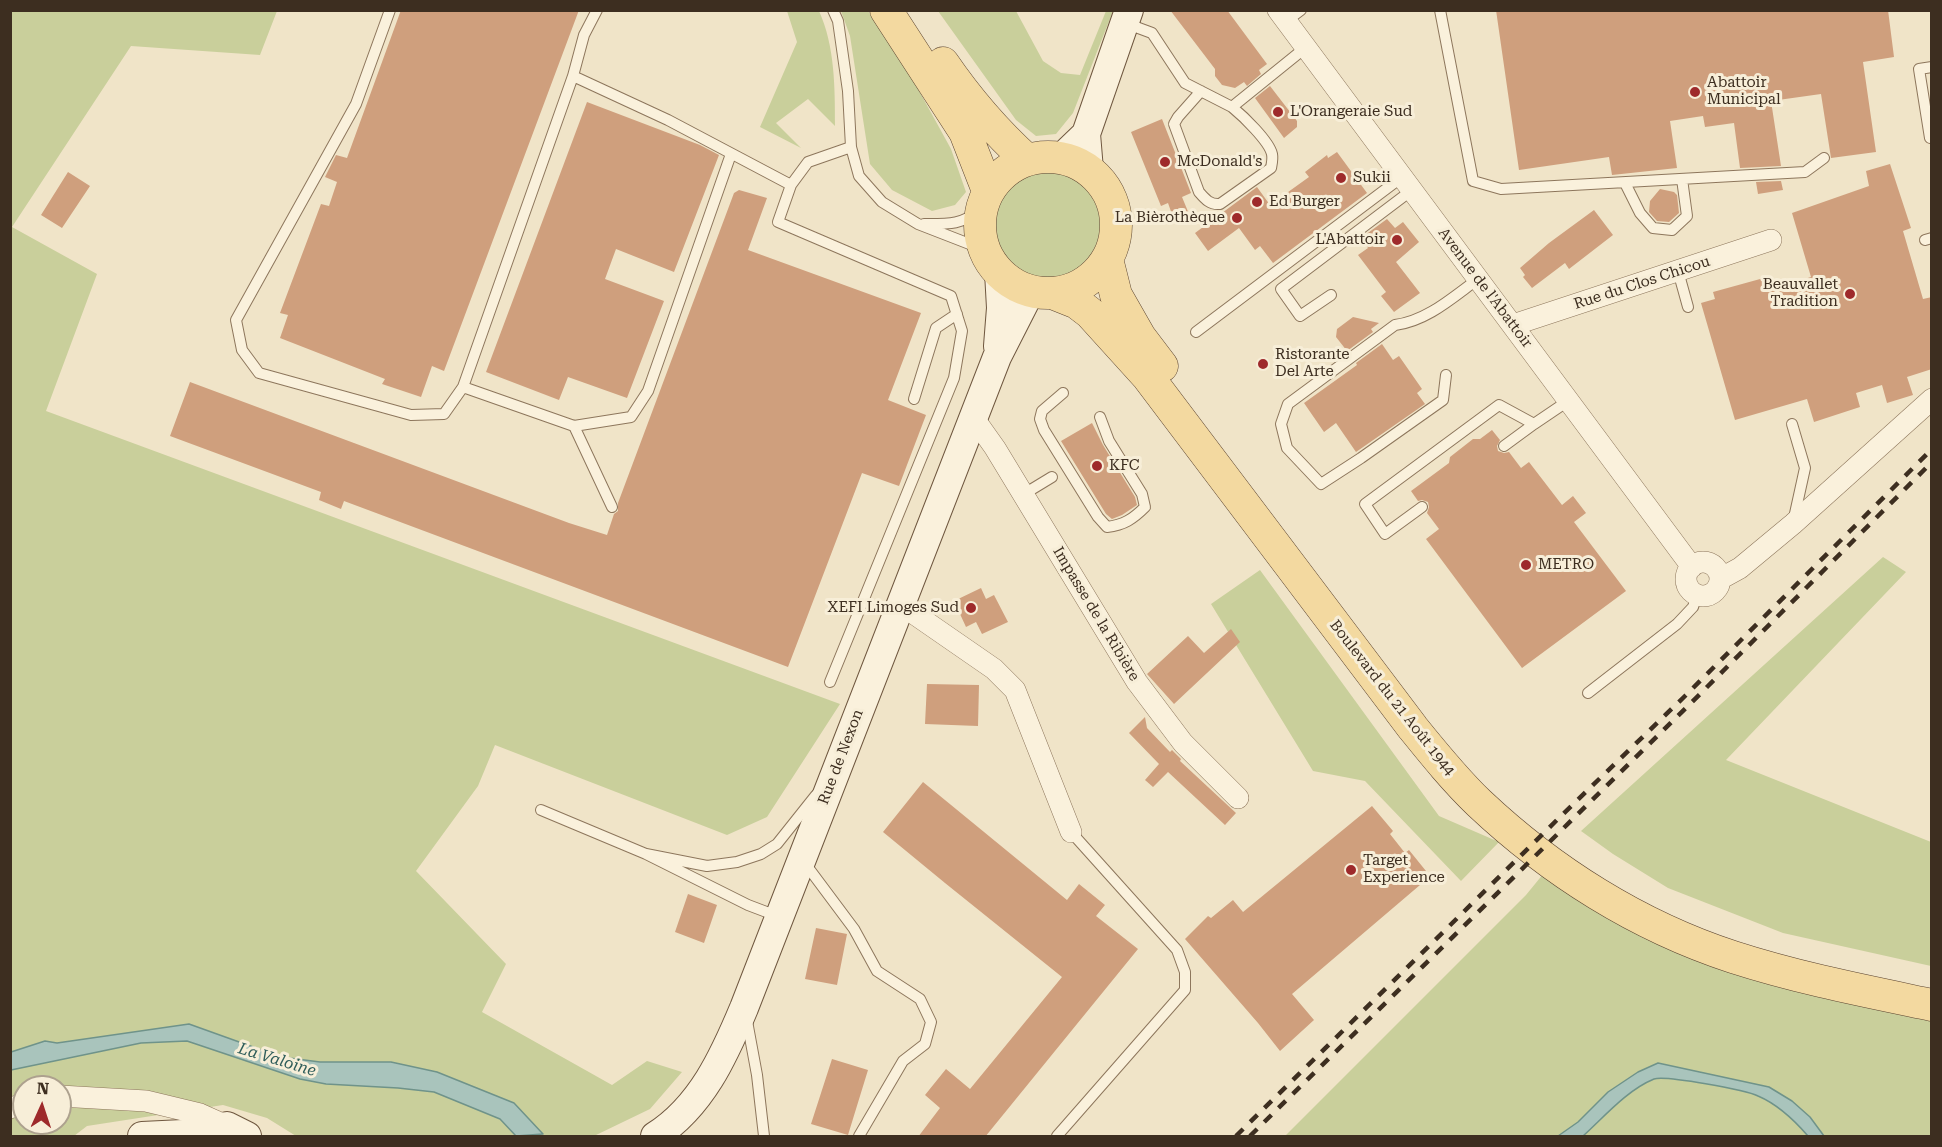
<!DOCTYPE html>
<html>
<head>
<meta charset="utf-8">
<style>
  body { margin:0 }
  #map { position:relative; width:1942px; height:1147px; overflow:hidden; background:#f0e4c8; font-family:"Roboto Serif",serif }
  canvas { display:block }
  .frame { position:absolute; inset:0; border:12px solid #3d2e20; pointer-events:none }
  .north { position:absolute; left:12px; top:1075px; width:60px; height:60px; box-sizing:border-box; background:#f7eed8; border:2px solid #ada18e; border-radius:50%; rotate:3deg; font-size:16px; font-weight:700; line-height:24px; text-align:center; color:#3d2e20 }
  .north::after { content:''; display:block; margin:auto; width:21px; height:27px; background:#9e2a2b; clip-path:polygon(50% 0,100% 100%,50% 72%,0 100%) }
</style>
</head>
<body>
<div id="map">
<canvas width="1942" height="1147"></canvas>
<div class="frame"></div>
<div class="north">N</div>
</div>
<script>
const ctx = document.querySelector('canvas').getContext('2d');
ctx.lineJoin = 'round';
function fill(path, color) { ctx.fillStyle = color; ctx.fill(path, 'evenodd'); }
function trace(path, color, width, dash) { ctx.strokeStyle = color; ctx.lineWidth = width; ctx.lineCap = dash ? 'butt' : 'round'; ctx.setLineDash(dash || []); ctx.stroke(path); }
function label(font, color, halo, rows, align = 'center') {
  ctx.font = font + ' "Roboto Serif",serif'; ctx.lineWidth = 6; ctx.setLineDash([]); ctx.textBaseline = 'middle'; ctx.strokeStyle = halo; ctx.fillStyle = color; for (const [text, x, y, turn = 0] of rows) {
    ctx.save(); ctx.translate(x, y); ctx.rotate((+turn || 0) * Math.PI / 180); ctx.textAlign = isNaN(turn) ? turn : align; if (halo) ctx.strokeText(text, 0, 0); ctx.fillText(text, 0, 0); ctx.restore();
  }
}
fill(new Path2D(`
  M10 11H277L260 55 131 46 12 227 97 274 46 411 840 704 767 817 727 835 495 745 478 786 416 871 506 964 482 1012 612 1085 647 1061 682 1072 650 1109 594 1136H296L267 1118 223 1105 87 1126 74 1136H11ZM24 1087H60V1123H24Z
  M787 11H819C835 46 835 88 835 126L808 99 776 123 801 148 760 127 797 42Z
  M841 11H868L901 58 951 149 966 192 955 205 932 211 892 190 870 164 850 36Z
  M938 11H1016L1043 61 1061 73 1080 75 1106 11H1113L1073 113 1056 134 1036 136 1016 120Z
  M994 225a53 53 0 1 1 106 0a53 53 0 1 1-106 0Z
  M1883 557 1906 572 1726 760 1931 842V966L1783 933 1668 888 1613 854 1581 831Z
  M1260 570 1439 816 1499 842 1461 881 1365 781 1313 771 1211 604Z
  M1544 873 1931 1015V1136H1285L1526 895Z`), '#c9cf9b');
const water = new Path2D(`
  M189 1024 281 1057 320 1062H391L437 1072 514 1103 543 1134 516 1136 500 1119 434 1092 398 1088 326 1084 300 1079 187 1041 141 1043 11 1070V1052L45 1041 57 1043Z
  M1658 1063 1769 1087 1792 1101 1810 1117 1824 1136H1808C1795 1121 1777 1104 1758 1096 1746 1090 1665 1075 1654 1079 1627 1090 1604 1117 1583 1136H1558L1578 1122 1608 1092 1638 1072Z`);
fill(water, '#a9c4bc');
trace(water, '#6f938a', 1.5);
fill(new Path2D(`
  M401 10H579L444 371 432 366 421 397 382 384 385 379 280 338 288 315 280 313 321 204 329 206 337 182 325 177 336 155 347 158Z
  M1170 10H1227L1267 64 1259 70 1261 74 1247 86 1244 82 1235 88 1222 85 1215 76V69Z
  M1496 10H1888L1894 57 1863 62 1876 152 1831 158 1821 94 1771 101 1781 166 1740 168 1734 123 1705 127 1703 116 1670 121 1677 168 1612 175 1609 157 1519 170Z
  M1270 86 1297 121V127L1284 138 1255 98Z
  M587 102 700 145 719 155 674 272 616 249 605 279 664 301 627 398 568 377 559 400 486 372Z
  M1162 119 1191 193 1182 197 1189 214 1174 220 1168 203 1161 206 1131 132Z
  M1337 152 1367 193 1273 263 1260 246 1255 250 1239 228 1208 251 1195 233 1257 187 1270 205 1309 177 1305 172 1327 155 1328 158Z
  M1890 164 1911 228 1903 231 1923 299 1932 297V369L1907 377 1913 395 1887 403 1882 385 1856 393 1860 407 1814 422 1807 399 1735 420 1701 303 1715 299 1713 292 1771 276 1776 288 1811 277 1792 213 1869 186 1866 171Z
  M68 172 90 186 62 228 41 215Z
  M1781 181 1783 190 1758 194 1756 182Z
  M1660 189 1674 192 1677 195 1679 213 1669 222 1657 221 1649 212 1650 201Z
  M739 190 767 198 748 250 921 313 888 400 926 415 899 486 862 473 788 667 344 501 341 509 319 500 321 492 170 436 190 382 569 523 607 535 614 514 618 511V503L734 193Z
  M1594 210 1613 235 1569 269 1565 263 1532 288 1523 277 1525 275 1520 268 1549 243Z
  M1387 219 1395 228 1403 222 1419 242 1396 262 1420 293 1394 312 1381 296 1386 292 1358 255 1368 248 1361 238Z
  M1353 317 1379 323 1371 329 1373 332 1347 351 1336 337 1337 329Z
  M1382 344 1393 360 1399 356 1422 389 1417 393 1425 404 1356 452 1336 423 1324 432 1304 403 1357 365 1356 363Z
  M1092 423 1103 445 1135 497 1137 505 1122 515 1112 519 1106 514 1061 441Z
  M1492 430 1500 440 1497 446 1498 451 1504 453 1509 452 1521 468 1529 462 1562 505 1573 496 1586 513 1574 522 1626 591 1522 668 1426 539 1439 529 1427 513 1429 507 1428 502 1422 500 1418 501 1411 491 1449 463 1450 457 1473 439H1480Z
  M981 588 986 599 994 595 1008 622 982 634 976 622 966 627 954 601Z
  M1231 629 1240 642 1174 704 1147 674 1188 636 1204 653Z
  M927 684 979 685 978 726 925 724Z
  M1145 717 1147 728 1170 752 1172 750 1181 759 1180 761 1236 813 1225 825 1168 772 1153 787 1145 780 1159 764 1129 733Z
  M923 782 1067 900 1079 884 1105 905 1096 916 1138 949 985 1137H918L940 1108 925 1095 946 1069 970 1089 1062 977 945 883 883 832Z
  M1372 806 1393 831 1390 834 1405 853 1409 850 1426 871 1415 879 1420 885 1292 994 1314 1020 1280 1051 1258 1023 1185 939 1208 916 1211 918 1233 900 1243 912Z
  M688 894 717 905 704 943 675 932Z
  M816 928 847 934 837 985 805 979Z
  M832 1059 868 1070 848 1135 811 1124Z`), '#cf9f7d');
const lane = new Path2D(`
  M390 10 356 104 236 320 242 350 259 373 411 415 444 414 463 387
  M833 10 838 21 848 91 851 147 859 176 882 202 918 224 985 250
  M1440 10 1473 181 1501 189 1805 172 1824 158
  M1285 22 1301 10
  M1125 23 1152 33 1185 83 1232 107 1305 48
  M573 76 584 35 597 10
  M1201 91 1178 117 1174 124 1199 192C1205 199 1210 205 1220 204L1271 168C1272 163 1273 159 1272 154 1269 141 1243 116 1232 107
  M1930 138 1919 69 1932 67
  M731 154 648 391 631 417 574 426 463 387 573 76 668 120 791 185 808 162 851 147
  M1625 183 1640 213 1653 228 1672 230 1687 216 1682 179
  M791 185 778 222 951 296 962 331 954 378 830 682
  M924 224C948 224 961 225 981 210
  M1925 240 1932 238
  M1678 271 1688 307
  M1331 295 1300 316 1281 289 1412 190
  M1196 332 1402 177
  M1446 375 1443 400 1361 458 1321 484 1287 448 1281 424 1288 404 1395 325C1427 321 1453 297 1478 279
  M1063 393 1042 411 1040 419 1044 430 1098 517 1107 527C1124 525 1133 519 1145 507L1142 494 1109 441 1100 417
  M914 399 936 328 957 314
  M1534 424 1568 401
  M1792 424 1805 468 1794 518
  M574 426 612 507
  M1024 494 1052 477
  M1422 507 1385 534 1365 504 1499 405 1534 424 1504 446
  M1588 693 1677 624 1693 607 1697 595
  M541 810 646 854
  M804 862 854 929 877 971 920 999 931 1022 925 1044 903 1061 859 1136
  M777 916 748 905 646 854 707 866 737 862 761 854 777 844 816 795
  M747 1021 757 1075 764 1136
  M1057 1136 1185 990V972L1177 950 1071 832`);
const street = new Path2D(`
  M1278 10 1692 567
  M1513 325 1771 240
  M973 417 995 448 1137 682 1183 743 1238 798
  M1686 579a17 17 0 1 1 34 0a17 17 0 1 1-34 0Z
  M1720 579 1740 568 1793 524 1932 399
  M900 604 994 669 1015 690 1071 832
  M60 1096 146 1101 200 1114 227 1126
  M10 1108 24 1104`);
const secondary = new Path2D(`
  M1061 158 1086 134
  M1089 170 1086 134 1129 10
  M998 346 1001 308 999 272
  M142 1136 204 1133 227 1126 247 1136
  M655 1136C701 1107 724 1056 744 1008L997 357 1026 300 1034 291`);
const primary = new Path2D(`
  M886 10 965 132 988 191
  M943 63C967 98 995 131 1027 160
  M980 225a68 68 0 1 1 136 0a68 68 0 1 1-136 0Z
  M1107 259 1116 295 1140 337 1162 366
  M1052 293 1077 303 1090 313 1148 377 1413 728C1434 754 1455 780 1479 803 1551 871 1638 926 1733 957 1798 978 1865 991 1932 1005`);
trace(lane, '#8d765c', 12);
trace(street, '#8d765c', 22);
trace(secondary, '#6f573f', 30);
trace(primary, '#5b4430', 33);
trace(lane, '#faf1dc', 10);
trace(street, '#faf1dc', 21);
trace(secondary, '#faf1dc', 28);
trace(primary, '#f3d9a0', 32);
trace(new Path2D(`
  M1236 1136 1562 815 1685 696 1932 449
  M1250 1136 1691 703 1932 462`), '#3d2e20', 4.5, [10, 10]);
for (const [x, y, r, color] of [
  [1695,92,6,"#9e2a2b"],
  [1278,112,6,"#9e2a2b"],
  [1165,162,6,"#9e2a2b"],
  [1341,178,6,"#9e2a2b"],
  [1257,202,6,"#9e2a2b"],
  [1237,218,6,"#9e2a2b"],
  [1397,240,6,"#9e2a2b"],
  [1850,294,6,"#9e2a2b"],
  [1263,364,6,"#9e2a2b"],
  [1097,466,6,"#9e2a2b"],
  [1526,565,6,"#9e2a2b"],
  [971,608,6,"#9e2a2b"],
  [1351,870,6,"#9e2a2b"]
]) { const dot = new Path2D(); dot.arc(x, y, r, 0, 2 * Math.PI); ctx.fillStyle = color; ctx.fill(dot); trace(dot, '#f7eed8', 2); }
label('15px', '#3d2e20', '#f7eed8', [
  ["Abattoir",1707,83],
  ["Municipal",1707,100],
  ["L'Orangeraie Sud",1290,112],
  ["McDonald's",1177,162],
  ["Sukii",1353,178],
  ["Ed Burger",1269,202],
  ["La Bièrothèque",1225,218,"right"],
  ["L'Abattoir",1385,240,"right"],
  ["Beauvallet",1838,285,"right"],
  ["Tradition",1838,302,"right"],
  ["Ristorante",1275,355],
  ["Del Arte",1275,372],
  ["KFC",1109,466],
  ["METRO",1538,565],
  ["XEFI Limoges Sud",959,608,"right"],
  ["Target",1363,861],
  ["Experience",1363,878]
], 'left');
label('15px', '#3d2e20', '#f7eed8', [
  ["Rue du Clos Chicou",1642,283,-18],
  ["Avenue de l'Abattoir",1485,288,53],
  ["Impasse de la Ribière",1096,614,59],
  ["Boulevard du 21 Août 1944",1392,698,52],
  ["Rue de Nexon",841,757,-69]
]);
label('italic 16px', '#2f5d5a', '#f7eed8', [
  ["La Valoine",277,1060,17]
]);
</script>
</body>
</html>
